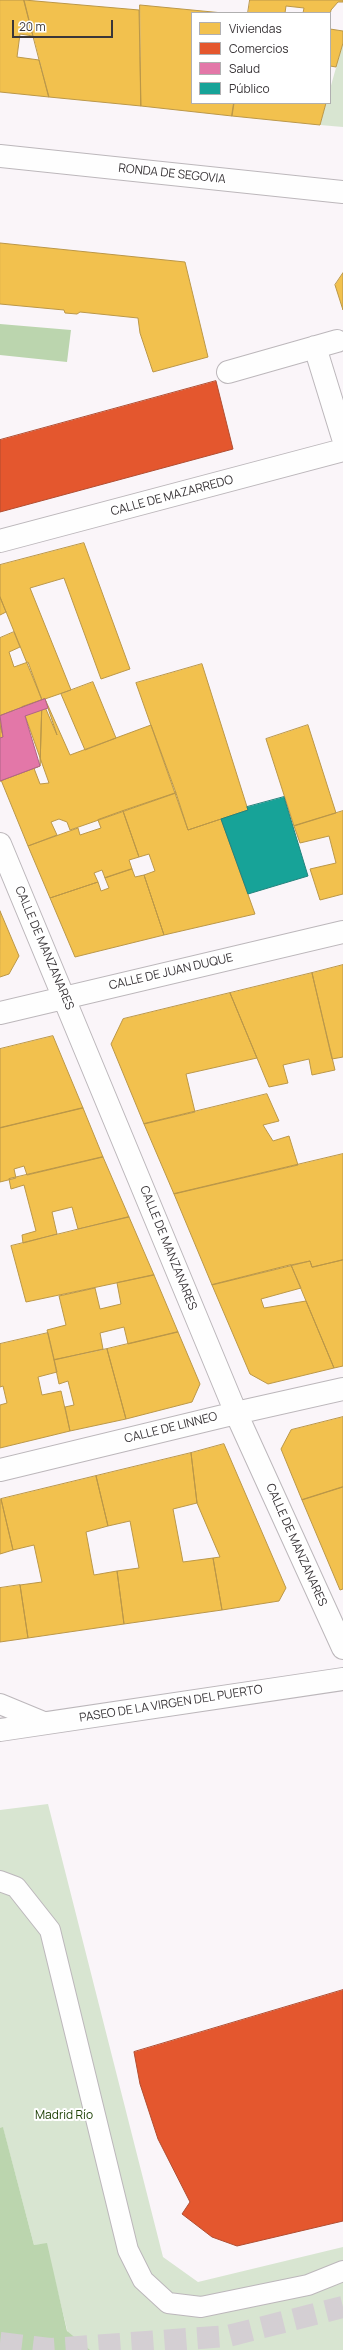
<!DOCTYPE html>
<html>
<head>
<meta charset="utf-8">
<style>
  body { margin:0 }
  #map { position:relative; width:343px; height:2350px; overflow:hidden; background:#faf5f9; font-family:Manrope,sans-serif }
  canvas { display:block }
  .legend { position:absolute; left:191px; top:12px; width:140px; height:92px; box-sizing:border-box; background:#fff; border:1px solid #b0afb0; margin:0; padding:5px 7px; list-style:none; font-size:12px; color:#3a3639 }
  .legend li { display:flex; align-items:center; gap:8px; height:20px }
  .legend b { width:20px; border:1px solid #b0afb0 }
  .scale { position:absolute; left:12px; top:20px; width:101px; height:18px; box-sizing:border-box; border:2px solid #3a3639; border-top:0; padding-left:5px; font-size:12px; line-height:14px; white-space:nowrap; color:#3a3639; -webkit-text-stroke:3px #fff; paint-order:stroke }
</style>
</head>
<body>
<div id="map">
<canvas width="343" height="2350"></canvas>
<ul class="legend">
<li><b style="height:11px;background:#f2c14e"></b>Viviendas</li>
<li><b style="height:11px;background:#e4572e"></b>Comercios</li>
<li><b style="height:11px;background:#e377a8"></b>Salud</li>
<li><b style="height:11px;background:#17a398"></b>Público</li>
</ul>
<div class="scale">20 m</div>
</div>
<script>
const ctx = document.querySelector('canvas').getContext('2d');
ctx.lineJoin = 'round';
function fill(path, color) { ctx.fillStyle = color; ctx.fill(path, 'evenodd'); }
function trace(path, color, width, dash) { ctx.strokeStyle = color; ctx.lineWidth = width; ctx.lineCap = dash ? 'butt' : 'round'; ctx.setLineDash(dash || []); ctx.stroke(path); }
function label(font, color, halo, rows, align = 'center') {
  ctx.font = font + ' Manrope,sans-serif'; ctx.lineWidth = 4; ctx.setLineDash([]); ctx.textBaseline = 'middle'; ctx.strokeStyle = halo; ctx.fillStyle = color; for (const [text, x, y, turn = 0] of rows) {
    ctx.save(); ctx.translate(x, y); ctx.rotate((+turn || 0) * Math.PI / 180); ctx.textAlign = isNaN(turn) ? turn : align; if (halo) ctx.strokeText(text, 0, 0); ctx.fillText(text, 0, 0); ctx.restore();
  }
}
fill(new Path2D(`
  M343 43V127L320 125 326 103H330V89Z
  M48 1804 163 2257 198 2282 343 2247V2350H72L46 2244 34 2245 3 2128H0V1810Z`), '#d8e5d1');
fill(new Path2D(`
  M0 324 71 330 67 362 0 355Z
  M3 2127 34 2245 47 2243 67 2331 90 2350H0V2128Z`), '#bbd5ae');
const homes = new Path2D(`
  M0 0H24L33 36 20 34 17 57 39 60 49 97 0 92Z
  M24 0 139 10 141 106 49 97Z
  M250 0H343V2H338L331 10 330 15V13H293H303L304 8 286 6 285 13H248Z
  M140 5 223 13H192V103H234L232 116 141 106Z
  M330 29 343 31V43L336 67 330 66Z
  M234 103H326L320 125 232 116Z
  M0 243 185 262 208 357 153 372 140 333 138 318 80 312 77 314 65 313 64 310 0 304Z
  M343 273V310L335 285Z
  M84 543 130 669 101 679 64 578 30 588 71 690 42 700 0 597V565Z
  M0 597 6 612 0 615Z
  M14 632 20 647 9 652 14 667 28 662 42 700 40 766 0 781V638Z
  M202 664 248 810 188 830 136 683Z
  M93 682 116 738 85 750 61 694Z
  M45 699 70 755 151 725 176 793 70 830 67 822 59 819 51 822 57 835 28 846 1 780 14 775 0 725V716L12 711 40 784 49 783 22 707Z
  M45 699 57 735 42 700 40 766 0 781V778L1 780 14 775 0 725V716Z
  M308 725 336 813 294 826 266 739Z
  M176 793 188 830 221 819 255 914 164 935 144 875 155 871 149 854 139 857 123 811Z
  M123 811 139 857 129 860 132 869 105 878 102 870 94 873 98 882 50 898 28 846 78 828 80 835 101 828 98 820Z
  M343 811V894L320 900 310 869 336 863 329 836 300 843 294 826Z
  M132 869 135 877 144 875 164 935 75 957 50 898 98 882 101 891 109 888 105 878Z
  M0 911 19 956 9 974 0 977Z
  M343 965V1057L332 1059 312 973Z
  M312 973 335 1070 312 1075 309 1059 283 1065 288 1083 269 1087 230 993Z
  M230 993 257 1058 186 1074 195 1112 144 1124 111 1044 123 1019Z
  M53 1036 83 1108 0 1128V1049Z
  M267 1094 279 1121 263 1125 273 1141 289 1136 298 1165 174 1194 144 1124Z
  M83 1108 103 1157 27 1175 24 1166 14 1169 16 1178 0 1182V1128Z
  M343 1154V1260L312 1267 310 1261 212 1285 174 1194Z
  M103 1157 129 1217 78 1229 72 1207 52 1212 57 1234 23 1243 22 1235 36 1231 24 1185 11 1189 9 1179Z
  M129 1217 154 1275 26 1302 11 1246Z
  M343 1260V1366L334 1368 291 1265 310 1261 312 1267Z
  M291 1265 301 1288 261 1299 264 1308 306 1301 334 1368 268 1384 250 1374 212 1285Z
  M154 1275 178 1332 128 1344 124 1327 100 1333 103 1349 54 1360 47 1330 66 1325 59 1296 95 1288 100 1309 121 1304 117 1283Z
  M178 1332 200 1384 192 1402 126 1419 107 1349Z
  M48 1333 57 1372 38 1377 42 1395 61 1391 70 1431 0 1448V1405L7 1403 3 1386 0 1387V1344Z
  M107 1349 126 1419 70 1431 65 1407 74 1405 68 1381 59 1384 54 1360Z
  M343 1417V1487L302 1500 281 1449 291 1430Z
  M224 1444 286 1588 279 1601 222 1610 213 1558 220 1557 197 1503 191 1453Z
  M191 1453 197 1503 173 1509 183 1562 213 1558 222 1610 124 1624 117 1571 139 1568 130 1521 108 1526 96 1476Z
  M96 1476 108 1526 86 1532 94 1575 117 1571 124 1624 28 1638 20 1585 42 1582 34 1545 13 1550 1 1499Z
  M343 1487V1589L340 1590 302 1500Z
  M1 1499 13 1550 0 1554V1500Z
  M20 1585 28 1638 0 1642V1588Z`);
fill(homes, '#f2c14e');
trace(homes, '#bb9748', 1);
const shops = new Path2D(`
  M216 381 233 449 0 512V440Z
  M343 1990V2221L237 2246 212 2237 182 2214 190 2202 158 2139 140 2084 134 2052Z`);
fill(shops, '#e4572e');
trace(shops, '#b14d31', 1);
const health = new Path2D(`
  M45 699 48 708 25 716 40 766 0 781V738L3 737 0 716Z`);
fill(health, '#e377a8');
trace(health, '#b06487', 1);
const public = new Path2D(`
  M284 797 308 876 248 894 221 819 248 810 247 807Z`);
fill(public, '#17a398');
trace(public, '#22827c', 1);
trace(new Path2D(`
  M0 2343 50 2349 228 2336 343 2307`), '#d4cfd3', 22, [22, 11]);
const lane = new Path2D(`
  M0 1704 46 1723
  M0 1881 16 1887 50 1930 128 2250 143 2280 168 2303 201 2307 308 2285 343 2271`);
const street = new Path2D(`
  M315 347 343 438
  M228 372 337 341
  M0 541 343 450
  M0 844 236 1413 343 1648
  M0 1013 343 932
  M0 1470 236 1413 343 1389`);
const secondary = new Path2D(`
  M0 1730 343 1679`);
const primary = new Path2D(`
  M0 156 343 192`);
trace(lane, '#bcb7bb', 22);
trace(street, '#bcb7bb', 24);
trace(secondary, '#bcb7bb', 24);
trace(primary, '#bcb7bb', 24);
trace(lane, '#fefefe', 20);
trace(street, '#fefefe', 22);
trace(secondary, '#fefefe', 22);
trace(primary, '#fefefe', 22);
label('12px', '#3a3639', '#fff', [
  ["RONDA DE SEGOVIA",172,174,6],
  ["CALLE DE MAZARREDO",172,496,-15],
  ["CALLE DE MANZANARES",44,948,67],
  ["CALLE DE JUAN DUQUE",171,972,-13],
  ["CALLE DE MANZANARES",168,1248,68],
  ["CALLE DE LINNEO",171,1428,-14],
  ["CALLE DE MANZANARES",296,1545,66],
  ["PASEO DE LA VIRGEN DEL PUERTO",171,1704,-9]
]);
label('12px', '#193d00', '#fff', [
  ["Madrid Río",64,2116]
]);
</script>
</body>
</html>
